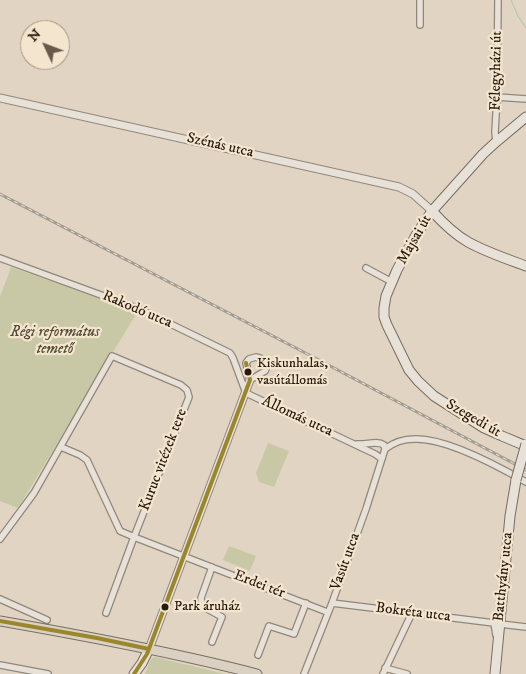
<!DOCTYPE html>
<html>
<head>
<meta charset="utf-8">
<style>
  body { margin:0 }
  #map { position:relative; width:526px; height:674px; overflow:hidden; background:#e1d4c2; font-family:"IM FELL DW Pica",serif }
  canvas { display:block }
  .north { position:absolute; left:20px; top:20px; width:50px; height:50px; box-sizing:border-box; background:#f4e5cf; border:1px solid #a29381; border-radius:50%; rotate:313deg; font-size:14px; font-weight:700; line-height:20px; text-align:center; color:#26190d }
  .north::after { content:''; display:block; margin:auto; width:18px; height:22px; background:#675a4c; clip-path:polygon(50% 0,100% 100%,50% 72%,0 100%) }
</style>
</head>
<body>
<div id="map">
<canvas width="526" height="674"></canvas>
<div class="north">N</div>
</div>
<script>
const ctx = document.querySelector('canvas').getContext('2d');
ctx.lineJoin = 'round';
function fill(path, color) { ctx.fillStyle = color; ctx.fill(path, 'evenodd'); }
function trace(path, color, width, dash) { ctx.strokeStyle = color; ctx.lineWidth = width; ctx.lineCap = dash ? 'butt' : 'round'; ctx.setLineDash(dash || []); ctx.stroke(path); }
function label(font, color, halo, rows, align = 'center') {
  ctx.font = font + ' "IM FELL DW Pica",serif'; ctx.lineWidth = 4.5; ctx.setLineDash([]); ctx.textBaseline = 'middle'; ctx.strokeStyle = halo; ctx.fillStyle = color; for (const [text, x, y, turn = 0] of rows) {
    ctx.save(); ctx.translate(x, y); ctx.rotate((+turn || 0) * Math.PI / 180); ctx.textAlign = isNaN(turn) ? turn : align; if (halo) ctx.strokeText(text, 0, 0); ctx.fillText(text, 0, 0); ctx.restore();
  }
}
fill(new Path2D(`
  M11 267 138 311 18 508 0 501V297Z
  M268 443 289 451 274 487 259 482 256 473Z
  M229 546 256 556 250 571 223 560Z
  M155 657 225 674H145L151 659Z`), '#c9c8a6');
trace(new Path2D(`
  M511 0 518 16 526 28`), '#afc2b0', 1);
const minor = new Path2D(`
  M420 25V0
  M497 97 526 99
  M496 142 495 132 497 97 498 0
  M0 258 142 310 230 353 233 358 246 393 375 454 382 459
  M366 268 392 282
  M256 357C262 358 266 362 266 369L265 371 250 380 246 363 249 359Z
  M357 444C366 445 377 440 384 445L385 449
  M385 449C393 443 404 439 414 439 445 437 498 466 526 482
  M0 539 34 493 112 356 181 385 187 390 189 397 134 537 120 531 87 460 80 455 61 447
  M0 599 47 620
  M332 603 494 623 496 635
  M106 613 134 537 327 612
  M500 624 526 627
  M212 642 222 617 202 606 201 598 212 567
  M258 655 269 626 294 634 306 603
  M0 665 48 674
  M385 668 407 674
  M304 674 332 603 366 509 385 449
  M383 674 412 613`);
const tertiary = new Path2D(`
  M0 98 399 187 413 194 432 211
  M149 649 250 380`);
const secondary = new Path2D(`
  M526 117 496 142 483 154 432 211 416 235 397 270 386 296 384 308V317L387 325 409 370 418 381 434 396 484 428 502 436 526 446
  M432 211C442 222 454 234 468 242 486 252 507 259 526 266
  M134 674 142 663 149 649
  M495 674 510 516 516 480`);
const primary = new Path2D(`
  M0 621C86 636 172 652 257 674`);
trace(minor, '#90877c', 8);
trace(tertiary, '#90877c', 9);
trace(secondary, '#766d63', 11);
trace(primary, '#766d63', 11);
trace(minor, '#e7e1d7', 5.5);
trace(tertiary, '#e7e1d7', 7);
trace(secondary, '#e7e1d7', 9);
trace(primary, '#dbd1c2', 9);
const rail = new Path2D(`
  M0 194 317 359 526 470`);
trace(rail, '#a29c94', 3);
trace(rail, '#f4e5cf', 1, [4]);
const secondaryBridge = new Path2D(`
  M516 480 526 444`);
trace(secondaryBridge, '#766d63', 11, []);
trace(secondaryBridge, '#e7e1d7', 9);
trace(new Path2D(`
  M0 621 97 638 149 649
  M134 674 147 654 250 380 246 363`), '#9b872b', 4);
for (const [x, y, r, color] of [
  [248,372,4.5,"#26190d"],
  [165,607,4.5,"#26190d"]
]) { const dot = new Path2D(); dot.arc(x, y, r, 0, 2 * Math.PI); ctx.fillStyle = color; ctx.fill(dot); trace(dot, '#f4e5cf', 2); }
label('14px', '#26190d', '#f4e5cf', [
  ["Kiskunhalas,",257,364],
  ["vasútállomás",257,381],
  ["Park áruház",174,607]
], 'left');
label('15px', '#26190d', '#f4e5cf', [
  ["Félegyházi út",497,71,-89],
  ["Szénás utca",220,146,13],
  ["Majsai út",415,240,-60],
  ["Rakodó utca",137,310,23],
  ["Állomás utca",297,417,25],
  ["Szegedi út",473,419,30],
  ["Kuruc vitézek tere",164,460,-69],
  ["Vasút utca",346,562,-70],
  ["Batthyány utca",504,577,-84],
  ["Erdei tér",259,585,21],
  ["Bokréta utca",413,613,7]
]);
label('italic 15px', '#514b34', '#f4e5cf', [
  ["Régi református",55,333],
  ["temető",55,350]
]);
</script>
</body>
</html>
